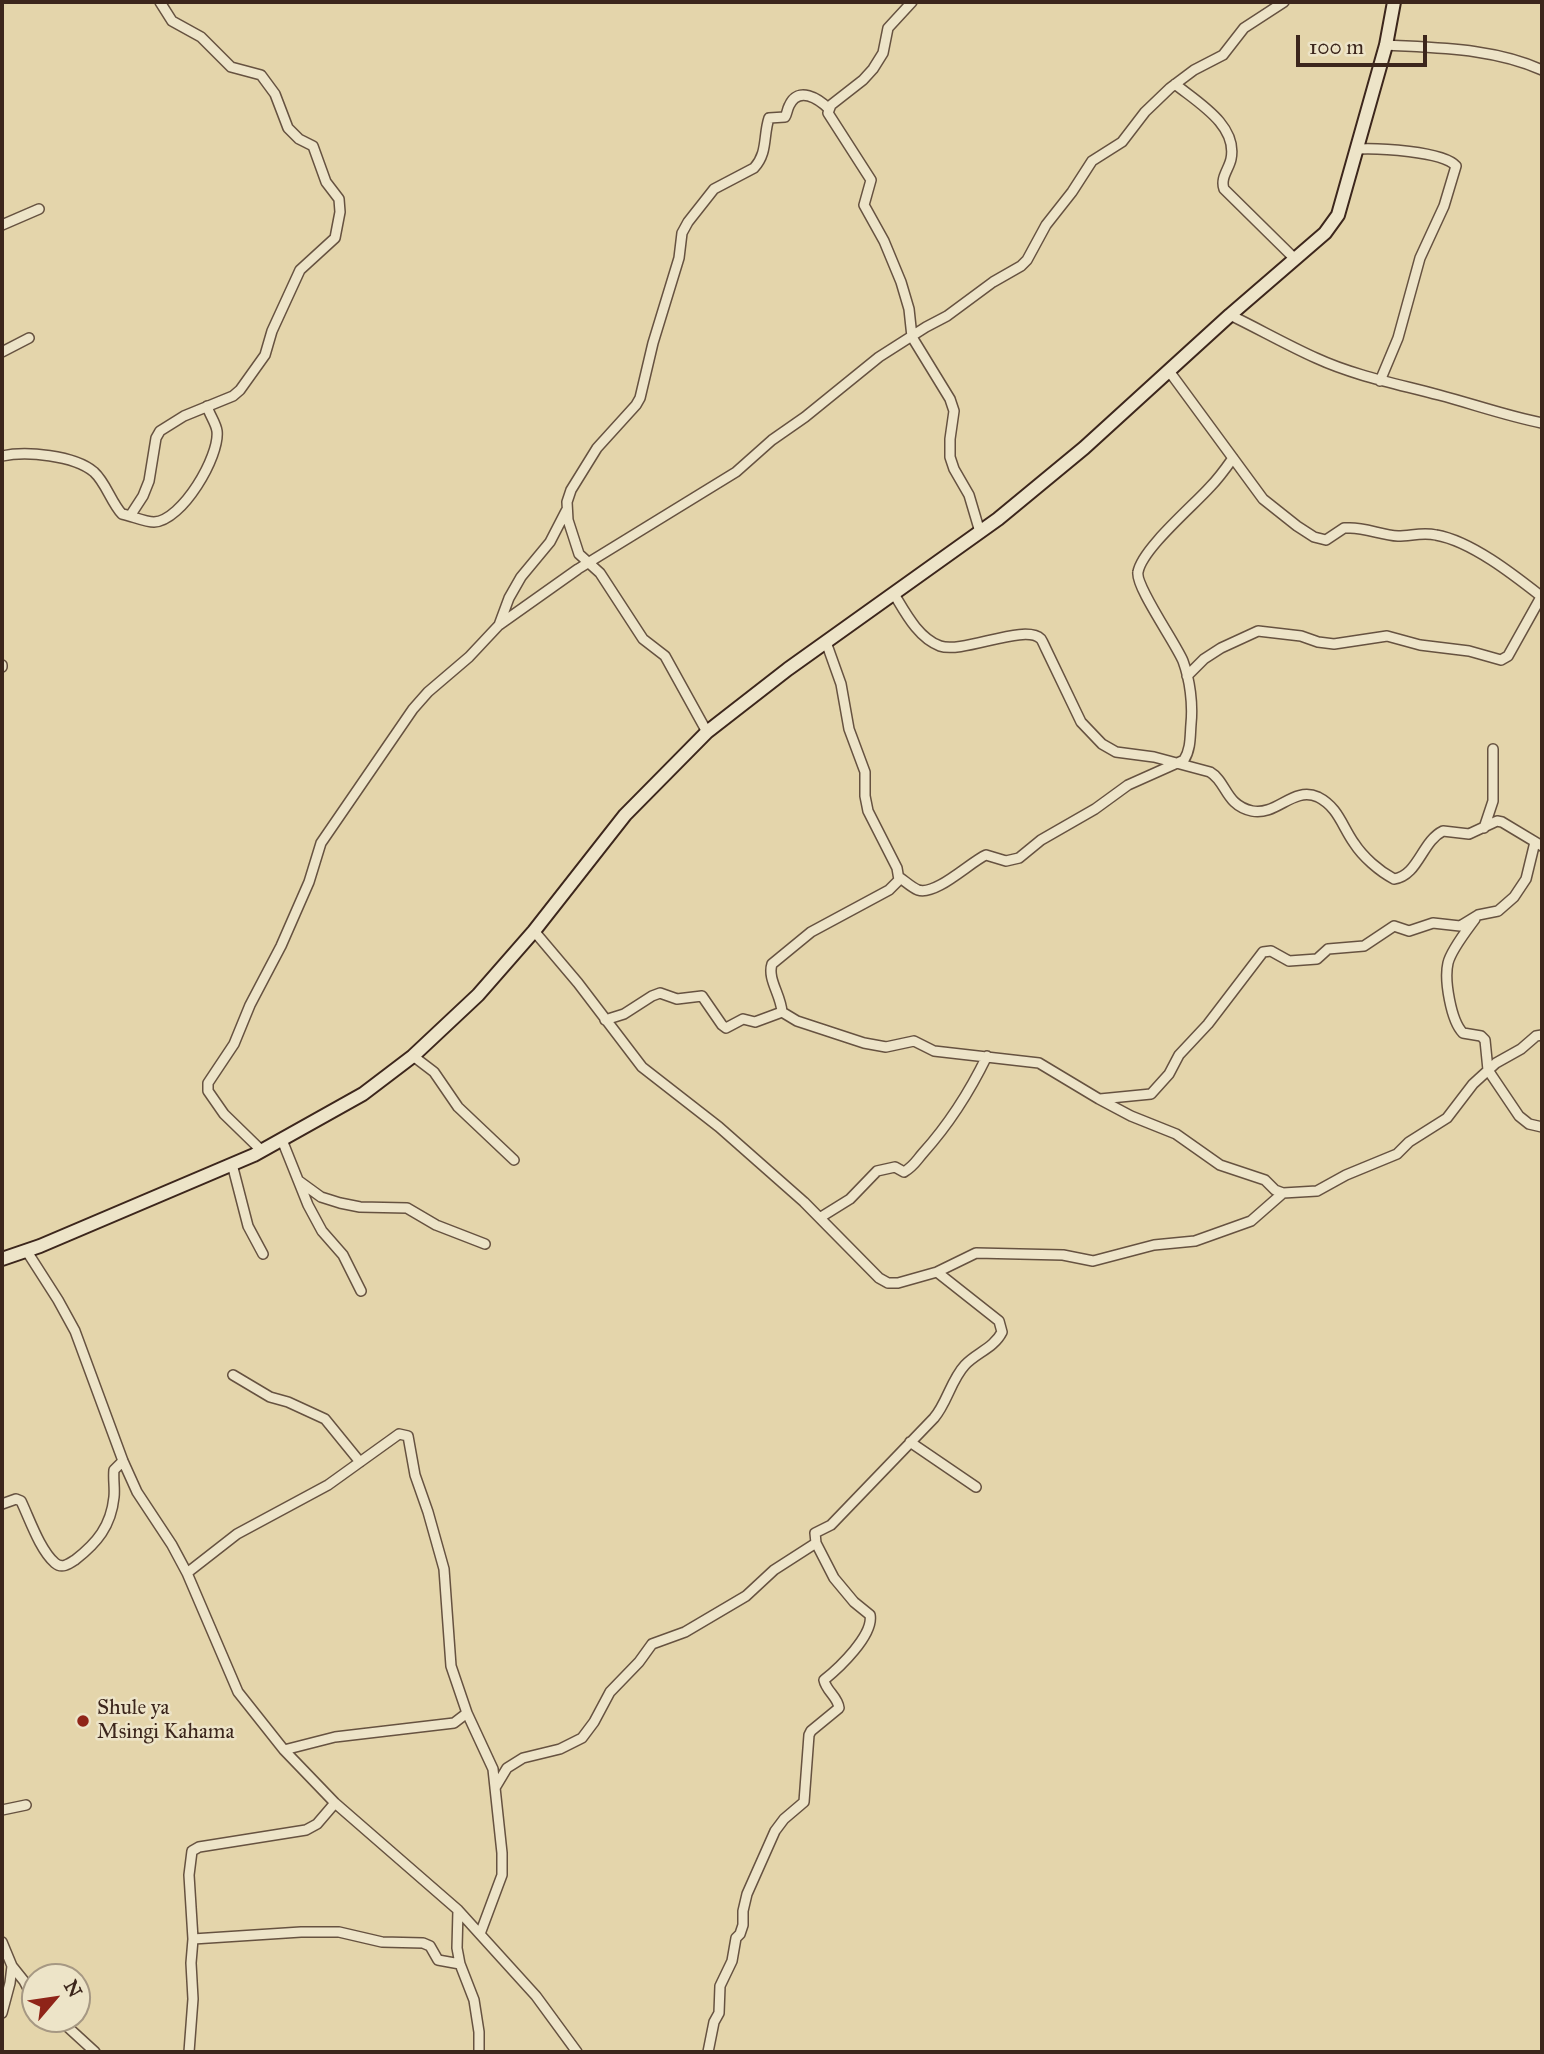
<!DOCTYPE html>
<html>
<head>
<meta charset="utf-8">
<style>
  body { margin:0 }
  #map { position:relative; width:1544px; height:2054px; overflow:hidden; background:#e4d5ab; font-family:"IM FELL Great Primer",serif }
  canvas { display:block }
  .frame { position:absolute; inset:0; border:4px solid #3c261c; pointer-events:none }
  .north { position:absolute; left:21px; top:1963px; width:70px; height:70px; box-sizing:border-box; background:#ede4c8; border:2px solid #a69883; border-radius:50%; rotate:61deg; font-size:19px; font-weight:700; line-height:28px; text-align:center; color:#3c261c }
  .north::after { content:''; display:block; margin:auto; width:24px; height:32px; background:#8f2418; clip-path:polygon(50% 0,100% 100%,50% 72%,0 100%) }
  .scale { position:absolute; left:1296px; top:35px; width:131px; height:32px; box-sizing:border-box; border:4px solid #3c261c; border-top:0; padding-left:9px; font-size:21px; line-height:24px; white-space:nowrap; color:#3c261c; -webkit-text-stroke:5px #ede4c8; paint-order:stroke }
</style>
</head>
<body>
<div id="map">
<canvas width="1544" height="2054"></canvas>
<div class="frame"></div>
<div class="north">N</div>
<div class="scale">100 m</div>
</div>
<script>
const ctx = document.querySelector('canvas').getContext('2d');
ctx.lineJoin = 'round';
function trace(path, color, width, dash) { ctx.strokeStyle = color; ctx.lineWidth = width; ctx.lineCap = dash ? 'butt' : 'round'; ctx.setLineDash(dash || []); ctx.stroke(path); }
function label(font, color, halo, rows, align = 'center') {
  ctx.font = font + ' "IM FELL Great Primer",serif'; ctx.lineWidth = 5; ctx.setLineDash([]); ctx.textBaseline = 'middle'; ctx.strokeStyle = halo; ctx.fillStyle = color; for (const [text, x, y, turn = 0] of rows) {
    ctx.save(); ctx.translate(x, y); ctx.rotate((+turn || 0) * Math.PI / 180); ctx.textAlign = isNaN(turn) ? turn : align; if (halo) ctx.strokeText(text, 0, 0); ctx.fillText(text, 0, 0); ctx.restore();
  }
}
const street = new Path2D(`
  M912 2 888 28 883 53 873 69 863 80 831 105 828 113 871 180 864 205 884 241 901 282 909 309 912 337 950 399 954 411 950 439V457L954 469 969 495 980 532
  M1386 45C1437 48 1494 48 1542 70
  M1175 84C1197 102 1238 125 1231 159 1229 169 1220 178 1224 189L1295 259
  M1357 149C1377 148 1443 151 1456 166L1444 206 1420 258 1398 338 1380 381
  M2 225 39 209
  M1230 315C1259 329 1287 345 1316 358 1355 376 1398 384 1439 395 1473 404 1507 416 1542 423
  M2 352 29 338
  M1169 371 1263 499 1297 526 1314 537 1326 540 1344 528H1350C1366 528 1382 535 1398 536 1411 536 1422 532 1436 535 1471 541 1514 575 1542 597
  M2 456C26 451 74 455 94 472 106 483 111 502 122 514 132 516 145 522 154 522 182 521 220 456 217 431 216 423 209 414 207 406
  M130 516 143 496 149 481 156 438 160 431 184 416 233 396 240 390 265 355 272 331 300 270 335 238 340 212 339 199 326 182 313 146 299 139 288 128 275 94 261 75 231 67 201 37 172 21 160 2
  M894 594C905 612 918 638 940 646 963 654 1025 623 1041 639 1043 642 1044 645 1046 649L1081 722 1102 744 1116 752 1154 757 1210 772C1227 782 1225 805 1252 811 1277 816 1293 786 1318 797 1338 807 1342 826 1354 843 1363 857 1379 871 1394 879 1418 876 1422 841 1443 831L1469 834 1497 821 1502 822 1542 846
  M499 625 578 569 736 472 772 440 805 417 879 357 926 327 947 316 993 282 1021 266 1027 260 1046 225 1072 192 1092 161 1122 142 1145 112 1170 88 1194 70 1223 55 1244 28 1284 2
  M2 667V665
  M1187 676 1204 659 1221 648 1258 631 1301 636 1318 642 1334 644 1387 636 1420 645 1469 651 1501 660 1508 656 1541 597
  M707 732 665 656 643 639 600 573 579 554 568 520 567 502 571 490 597 448 636 405 640 398 653 343 679 258 682 233 688 222 714 189 754 168C768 153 763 136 769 118L785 117C787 114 787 110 789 106 798 85 819 99 829 109
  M1484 828 1493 801V749
  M899 877C905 881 911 887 918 890 936 896 970 862 986 855L1006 861 1019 858 1041 840 1095 809 1128 785 1184 760C1191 749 1190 736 1191 724 1193 704 1190 680 1183 661 1175 642 1135 586 1138 572 1142 549 1193 506 1210 487 1219 478 1226 468 1233 458
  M1475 919C1467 930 1451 950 1448 963 1444 980 1451 1021 1463 1033L1481 1036 1485 1040 1488 1070 1519 1116 1529 1124 1542 1127
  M534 931 578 983 642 1067 719 1127 804 1202 879 1278 888 1283H898L937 1272 976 1253 1063 1255 1093 1261 1154 1245 1195 1241 1251 1221 1283 1193 1317 1191 1346 1175 1397 1154 1409 1142 1447 1118 1473 1084 1496 1063 1521 1049 1536 1036 1542 1035
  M782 1012C781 995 767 979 772 964L811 932 889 890 899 880 897 868 868 811 865 796V772L849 729 841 684 826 642
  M605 1020 624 1014 652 996 660 993 677 999 702 996 722 1025 726 1028 743 1019 755 1022 782 1012 797 1021 864 1043 886 1047 914 1041 934 1051 1039 1063 1099 1099 1131 1116 1176 1134 1220 1165 1265 1180 1275 1190 1283 1193
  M413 1056 434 1072 458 1107 514 1160
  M1100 1099 1151 1094 1169 1074 1179 1055 1208 1024 1263 952 1271 951 1289 961 1317 959 1328 949 1364 946 1394 926 1409 931 1433 923 1460 926 1478 915 1498 911 1514 897 1526 879 1535 842
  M282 1140 308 1205 322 1231 343 1255 361 1291
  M261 1150 224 1114 208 1091V1083L234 1044 250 1005 281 946 309 882 321 843 413 709 428 692 469 657 499 625 509 598 521 577 550 542 566 511
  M232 1164 248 1226 263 1254
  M299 1181 321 1197 340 1203 360 1207 407 1208 436 1225 485 1244
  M821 1217 850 1199 877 1171 895 1167 904 1172C914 1166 916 1161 923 1153 950 1123 970 1091 987 1056
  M26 1250 58 1300 75 1331 123 1461 137 1492 172 1545 187 1573 238 1692 284 1750 335 1803 458 1910 536 1996 577 2052
  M233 1375 270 1397 288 1402 325 1419 360 1462
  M910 1442 976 1487
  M2 1504 16 1499 21 1501C30 1520 40 1550 55 1563 62 1569 69 1564 75 1560 97 1543 111 1526 114 1497 115 1488 113 1479 114 1470L123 1461
  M187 1573 237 1534 328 1485 399 1434 408 1436 415 1475 428 1512 444 1569 451 1666 467 1713 493 1769 502 1853V1875L480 1934
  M284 1750 335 1737 454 1723 467 1713
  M495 1788 507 1768 523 1758 560 1749 582 1738 594 1722 610 1692 639 1662 652 1644 685 1632 746 1596 774 1570 816 1543
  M2 1810 26 1805
  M458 1910 457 1948 460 1964 474 2000 479 2032V2052
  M193 1939 301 1932H339L382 1942 423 1943 430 1946 438 1960 460 1964
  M2 1942 12 1966 10 1983 2 2013
  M12 1966 24 1981 35 2002
  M59 2019 95 2052
  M189 2052 193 1999 191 1963 193 1939 189 1875 192 1851 199 1847 306 1830 317 1824 335 1803
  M708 2052 714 2022 719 2013 720 1986 732 1961 736 1938 740 1934 743 1925V1911L747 1894 775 1831 784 1819 804 1802 809 1735 811 1731 839 1708C838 1697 826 1691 824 1680 839 1668 874 1635 870 1615L854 1602 834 1578 816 1543 815 1533 831 1525 934 1418C947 1403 951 1380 965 1365 976 1353 994 1348 1002 1332L999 1321 937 1272`);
const secondary = new Path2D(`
  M2 1259 40 1246 254 1155 363 1094 413 1056 478 995 534 931 625 815 707 732 788 669 998 519 1084 448 1230 315 1325 233 1338 215 1386 45 1394 2`);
trace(street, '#665240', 12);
trace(secondary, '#3c261c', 16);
trace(street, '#ede4c8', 9);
trace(secondary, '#ede4c8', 12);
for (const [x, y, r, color] of [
  [83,1721,7,"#8f2418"]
]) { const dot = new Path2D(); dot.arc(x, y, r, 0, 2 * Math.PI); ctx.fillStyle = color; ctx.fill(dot); trace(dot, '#ede4c8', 2.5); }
label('21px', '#3c261c', '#ede4c8', [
  ["Shule ya",97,1709],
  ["Msingi Kahama",97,1733]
], 'left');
</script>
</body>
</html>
